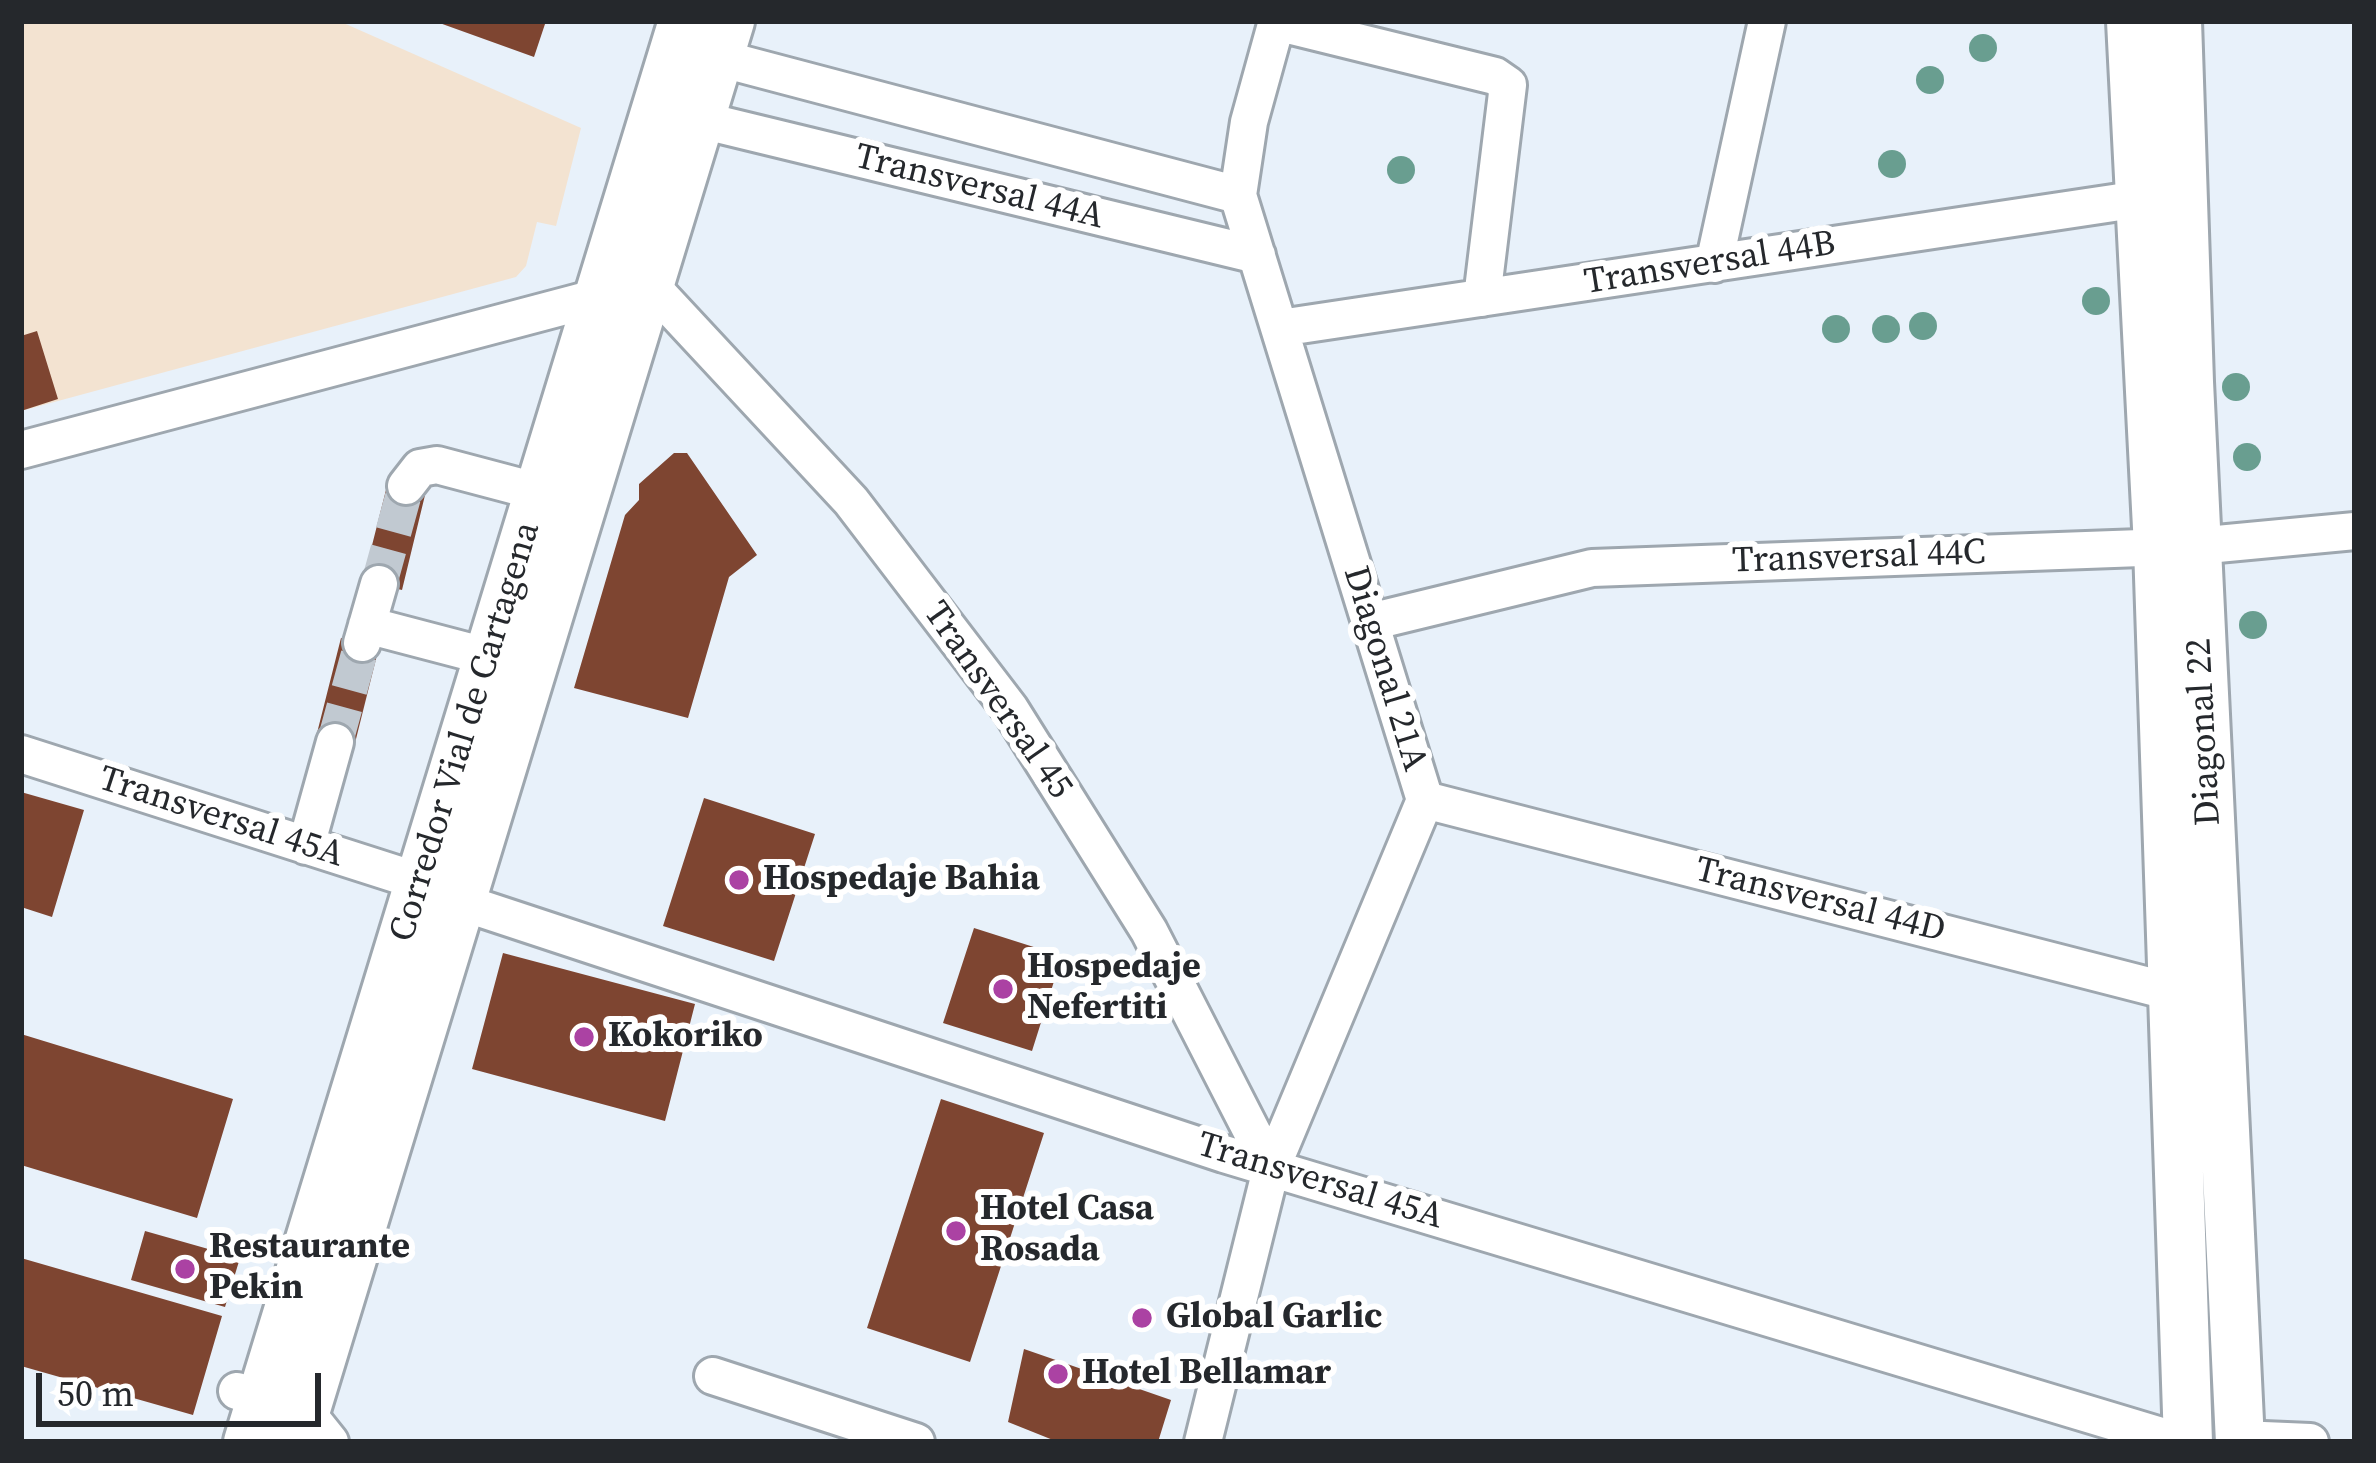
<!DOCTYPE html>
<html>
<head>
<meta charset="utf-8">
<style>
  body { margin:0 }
  #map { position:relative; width:2376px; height:1463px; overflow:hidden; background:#e8f1fa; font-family:"Source Serif 4",serif }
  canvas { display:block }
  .frame { position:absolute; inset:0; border:24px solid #25282c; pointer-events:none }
  .scale { position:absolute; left:36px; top:1373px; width:285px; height:54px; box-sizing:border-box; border:6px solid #25282c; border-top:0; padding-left:15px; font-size:36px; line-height:42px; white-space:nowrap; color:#25282c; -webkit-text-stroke:9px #fff; paint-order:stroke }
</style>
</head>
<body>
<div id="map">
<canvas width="2376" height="1463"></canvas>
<div class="frame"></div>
<div class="scale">50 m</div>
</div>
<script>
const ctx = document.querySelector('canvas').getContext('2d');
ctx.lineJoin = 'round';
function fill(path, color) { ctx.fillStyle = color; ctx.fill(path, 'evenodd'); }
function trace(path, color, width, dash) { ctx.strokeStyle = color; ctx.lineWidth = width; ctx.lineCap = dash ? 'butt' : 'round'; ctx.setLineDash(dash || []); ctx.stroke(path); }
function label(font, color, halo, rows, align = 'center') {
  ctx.font = font + ' "Source Serif 4",serif'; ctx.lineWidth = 12; ctx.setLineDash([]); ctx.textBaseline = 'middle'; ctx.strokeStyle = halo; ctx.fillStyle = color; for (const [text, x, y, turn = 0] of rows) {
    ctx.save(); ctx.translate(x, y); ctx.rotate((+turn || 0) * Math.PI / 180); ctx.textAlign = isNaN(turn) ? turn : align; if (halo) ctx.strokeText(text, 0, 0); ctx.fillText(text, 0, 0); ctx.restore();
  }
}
fill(new Path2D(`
  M21 21H339L581 128 556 226 537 222 526 266 516 277 21 411Z`), '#f3e3d1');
fill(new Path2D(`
  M434 21H546L534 57Z
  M37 331 58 399 21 411V336Z
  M674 453H687L757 555 729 577 688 718 574 688 625 515 639 500V484Z
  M388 482 426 491 402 590 363 581Z
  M341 638 379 647 354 747 316 737Z
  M21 792 84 810 52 917 21 907Z
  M704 798 815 834 774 961 663 926Z
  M974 928 1062 956 1032 1051 943 1023Z
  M503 953 695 1004 665 1121 472 1069Z
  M21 1034 233 1099 197 1218 21 1165Z
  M941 1099 1044 1133 970 1362 867 1328Z
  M145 1231 240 1258 225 1307 131 1280Z
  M21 1258 222 1316 193 1415 21 1366Z
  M1024 1349 1171 1400 1158 1442H1058L1008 1422Z`), '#7e4531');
trace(new Path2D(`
  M379 584 406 486
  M335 742 362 643`), '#c1c9d1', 36, [36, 18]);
const minor = new Path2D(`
  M1276 22 1495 76 1508 85 1482 298
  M719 58 1238 195
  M701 120 1257 255
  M1714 264 1767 21
  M650 285 851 501 1010 709 1149 931 1271 1169
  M1280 328 2140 199
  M21 450 599 297
  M406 486 420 468 437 465 539 492
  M1370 622 1592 568 2196 546 2355 531
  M367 625 512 663
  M362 643 379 584
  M21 754 421 882
  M1425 800 2172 992H2195
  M306 846 335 742
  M464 903 1224 1154 2181 1442
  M713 1376 916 1442
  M237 1391 306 1412 330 1442
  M2240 1439 2310 1442
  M1203 1442 1271 1169 1425 800 1238 195 1249 122 1277 21`);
const major = new Path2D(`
  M2131 21 2158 547 2188 1442
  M2177 21 2189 382 2240 1442
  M248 1442 683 21
  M296 1442 730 21`);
trace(minor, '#9ea7af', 42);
trace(major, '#9ea7af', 54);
trace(minor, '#fff', 36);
trace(major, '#fff', 48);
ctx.fillStyle = '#699e90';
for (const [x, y] of [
  [1983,48],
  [1930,80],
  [1892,164],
  [1401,170],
  [2096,301],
  [1923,326],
  [1836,329],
  [1886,329],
  [2236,387],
  [2247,457],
  [2253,625]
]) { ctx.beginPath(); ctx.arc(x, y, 14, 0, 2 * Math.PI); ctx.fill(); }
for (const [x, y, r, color] of [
  [739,880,12,"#ab42a3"],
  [1003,989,12,"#ab42a3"],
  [584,1037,12,"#ab42a3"],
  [956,1231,12,"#ab42a3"],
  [185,1269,12,"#ab42a3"],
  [1142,1318,12,"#ab42a3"],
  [1058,1374,12,"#ab42a3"]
]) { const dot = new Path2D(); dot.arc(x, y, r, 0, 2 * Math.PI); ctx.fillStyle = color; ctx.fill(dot); trace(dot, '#fff', 4.5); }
label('36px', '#25282c', '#fff', [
  ["Transversal 44A",979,188,14],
  ["Transversal 44B",1710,264,-9],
  ["Transversal 44C",1859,558,-2],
  ["Diagonal 21A",1384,669,73],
  ["Transversal 45",997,701,55],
  ["Corredor Vial de Cartagena",466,732,-73],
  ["Diagonal 22",2205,732,-93],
  ["Transversal 45A",221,818,18],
  ["Transversal 44D",1820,901,14],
  ["Transversal 45A",1320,1182,17]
]);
label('bold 36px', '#25282c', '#fff', [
  ["Hospedaje Bahia",763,880],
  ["Hospedaje",1027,968],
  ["Nefertiti",1027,1009],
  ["Kokoriko",608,1037],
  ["Hotel Casa",980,1210],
  ["Rosada",980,1251],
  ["Restaurante",209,1248],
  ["Pekin",209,1289],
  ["Global Garlic",1166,1318],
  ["Hotel Bellamar",1082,1374]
], 'left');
</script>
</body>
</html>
